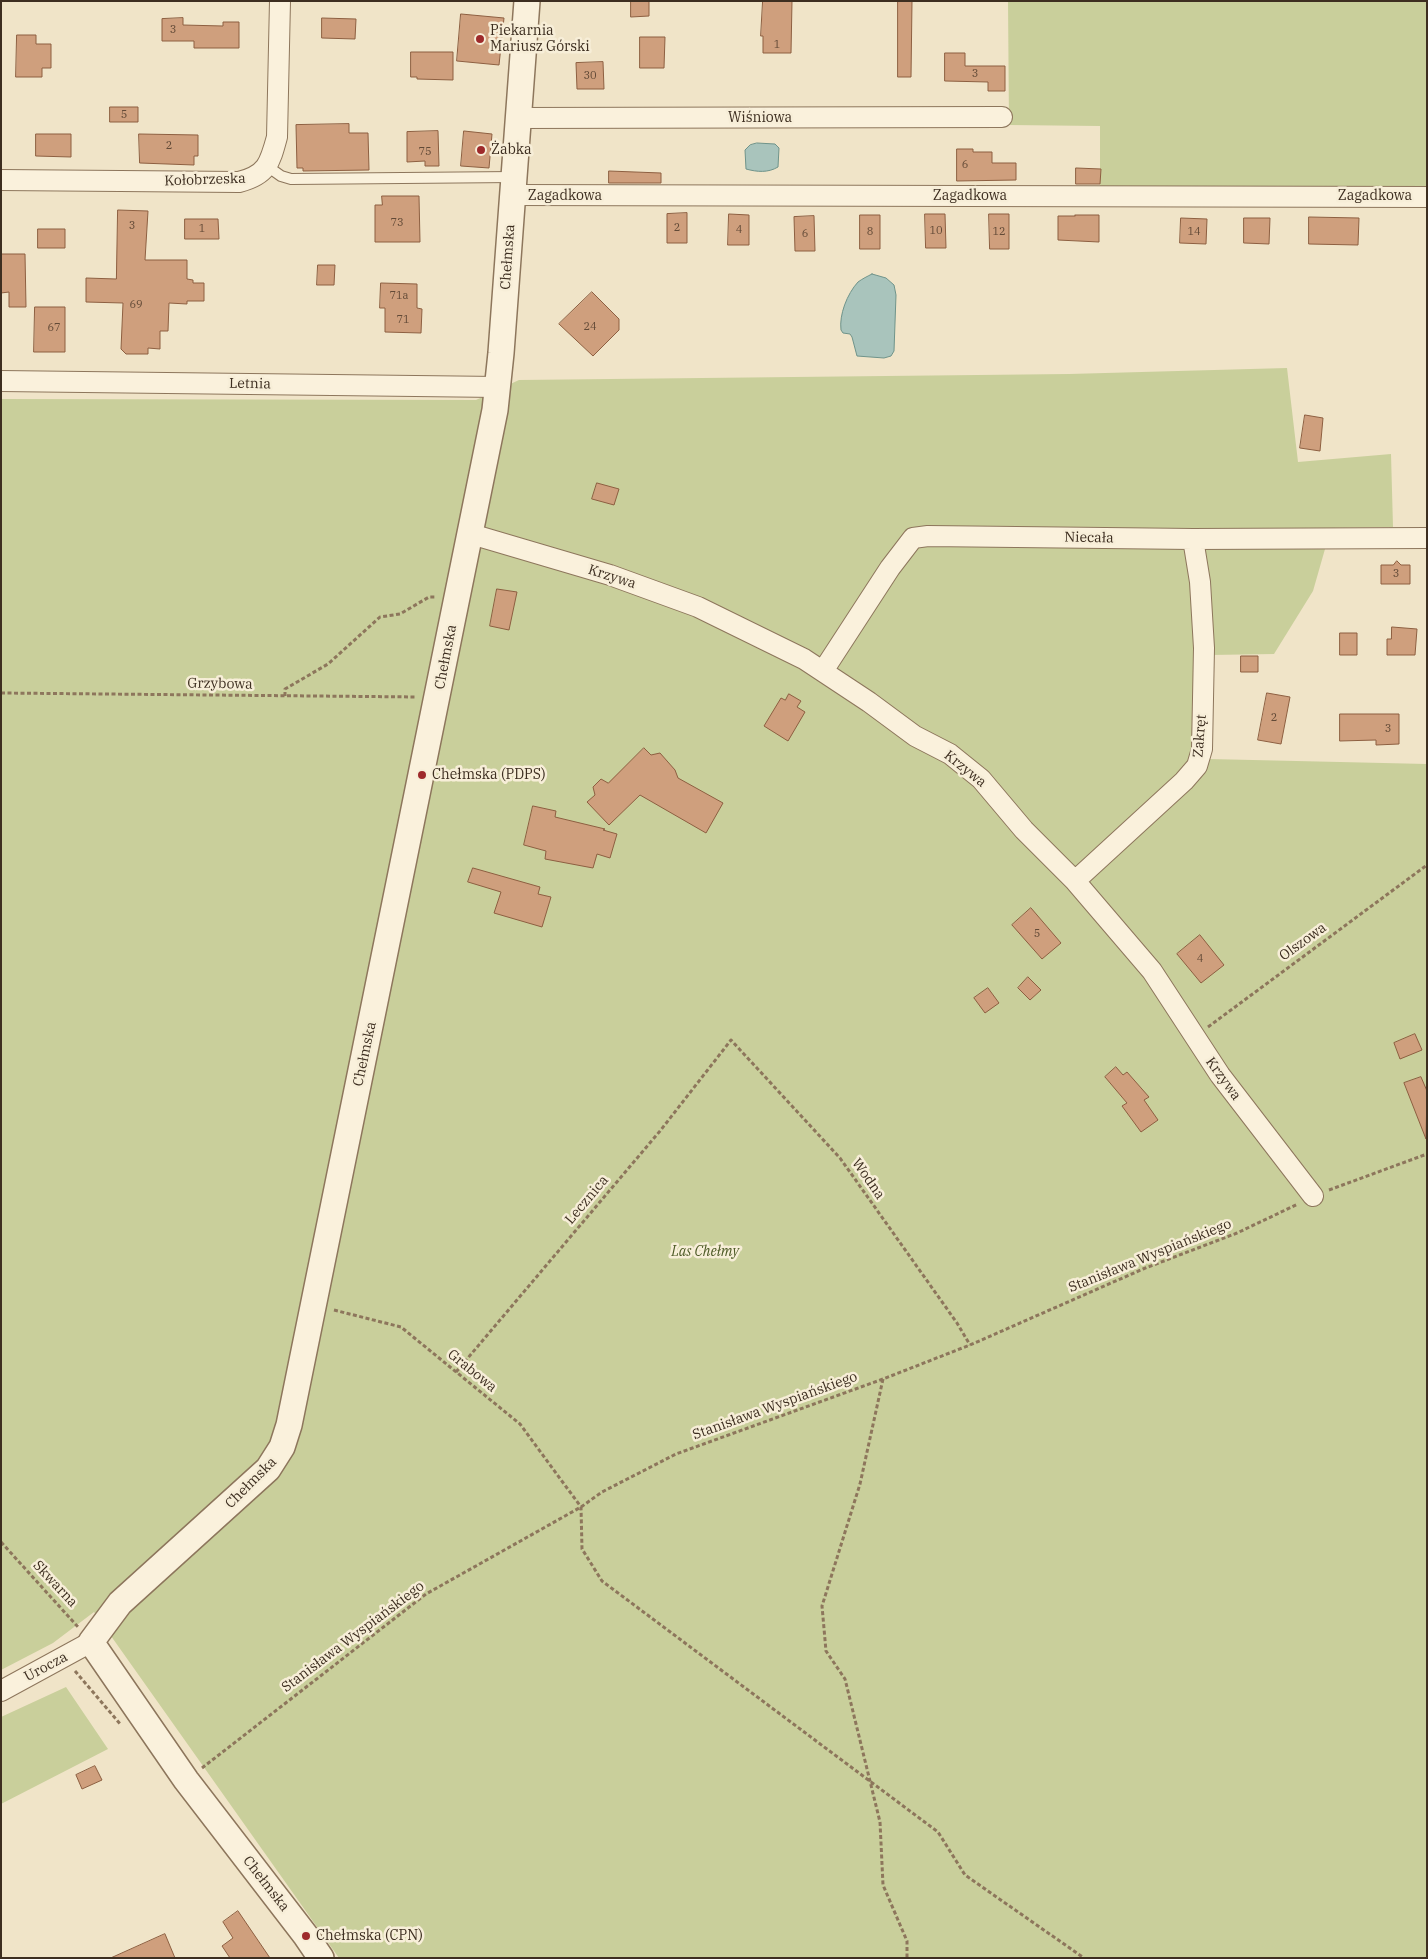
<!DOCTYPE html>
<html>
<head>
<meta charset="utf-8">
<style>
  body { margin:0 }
  #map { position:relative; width:1428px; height:1959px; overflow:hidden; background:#f0e4c8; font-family:"IBM Plex Serif",serif }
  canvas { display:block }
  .frame { position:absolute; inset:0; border:2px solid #3d2e20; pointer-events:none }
</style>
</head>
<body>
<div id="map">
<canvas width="1428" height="1959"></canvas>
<div class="frame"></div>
</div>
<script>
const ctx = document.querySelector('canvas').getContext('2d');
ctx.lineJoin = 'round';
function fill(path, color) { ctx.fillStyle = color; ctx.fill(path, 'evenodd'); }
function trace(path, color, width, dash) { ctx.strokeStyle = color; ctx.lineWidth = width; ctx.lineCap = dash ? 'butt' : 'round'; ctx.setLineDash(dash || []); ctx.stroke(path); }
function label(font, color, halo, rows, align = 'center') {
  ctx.font = font + ' "IBM Plex Serif",serif'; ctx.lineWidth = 5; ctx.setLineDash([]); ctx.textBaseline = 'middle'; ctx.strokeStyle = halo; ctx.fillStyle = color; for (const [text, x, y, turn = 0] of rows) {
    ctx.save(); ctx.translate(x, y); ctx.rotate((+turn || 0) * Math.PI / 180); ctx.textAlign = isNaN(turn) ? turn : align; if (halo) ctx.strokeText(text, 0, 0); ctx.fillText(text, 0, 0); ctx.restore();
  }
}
fill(new Path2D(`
  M1008 1H1427V187L1100 191V126L1009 125Z
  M1287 368 1298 462 1391 454 1393 527 1331 528 1313 591 1274 654 1210 655 1209 759 1427 764V1958H339L94 1612 53 1643 1 1670V399L476 400 519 380 1069 374Z
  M66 1687 108 1749 1 1804V1717Z`), '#c9cf9b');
const water = new Path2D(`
  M757 143 775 144 779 148 778 167C768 173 757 172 746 169L745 150 750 145Z
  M872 274 886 278 894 285 896 295 894 351 891 356 884 358 857 356 852 337 850 334 843 333 841 330C839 315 847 294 858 282 862 279 868 276 872 274Z`);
fill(water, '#a9c4bc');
trace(water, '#6f938a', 1);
const building = new Path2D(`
  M631 1H649V16L631 17Z
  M763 1H792L791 53H763V36H761Z
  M898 1H912L911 77H898Z
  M461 14 504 18 499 65 457 61Z
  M183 18V25L223 26V22H239V48H194V41H162V19Z
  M322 18 356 19 355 39 322 38Z
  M17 35H36V44H51V68H42V77H16Z
  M640 37H665L664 68H640Z
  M411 52H453V80L417 79V77H411Z
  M945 53H965V66H1005V91H988V82L945 81Z
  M603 62 604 89H577L576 63Z
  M110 107H138V122H110Z
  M349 124V133H368L369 170 303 171V168H297L296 125Z
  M438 131 439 166H425V161L407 162V132Z
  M464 131 492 134 489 168 461 166Z
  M36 134H71V157L36 156Z
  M139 134 198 135V156H194V165L140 163Z
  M957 149H973V152H992V163H1016V180L957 181Z
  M1076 168 1101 169 1100 184H1076Z
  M609 171 661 173V183H609Z
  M382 196H419L420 242H375V205H382Z
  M118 210 148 211 145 260H187V279L193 280V283H204V301H187V304L169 303 168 331H160V349L148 348V354H126L121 349 123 303 86 302V278L116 279Z
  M687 213V243H667V214Z
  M729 214 749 215V245H728Z
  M925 214H945L946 248H926Z
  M989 214H1009V249H990Z
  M860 215H880V249H860Z
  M1075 215H1099V242L1058 240V216H1075Z
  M814 216 815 251H795L794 217Z
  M1309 217 1359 218 1358 245 1309 244Z
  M1181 218 1207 219 1206 244 1180 243Z
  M1244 218H1270L1269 244 1244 243Z
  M185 219H218L219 239H185Z
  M38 229H65V248H38Z
  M1 254H25L26 307H9V292L1 293Z
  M318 265H335L334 285H317Z
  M381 283 417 284V308L422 309 421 333 385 332V308H380Z
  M592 292 619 319V330L593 356 559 324Z
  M35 307H65V352H34Z
  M1305 415 1323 418 1320 451 1300 448Z
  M597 483 619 489 614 505 592 499Z
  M1397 561 1401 565H1410V584H1381V565H1393Z
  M497 589 517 592 509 630 490 626Z
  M1392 627 1417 629 1415 655H1387V639H1391Z
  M1340 633H1357V655H1340Z
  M1241 656H1258V672H1241Z
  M1267 693 1290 697 1281 744 1258 740Z
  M789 694 801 701 797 707 805 712 788 741 764 726 781 698 785 700Z
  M1340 714H1399V744L1376 745V740L1340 741Z
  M644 748 651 755 660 753 675 770 678 778 723 803 706 833 640 795 609 825 587 802 595 795 593 787 601 779 608 783Z
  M533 806 556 811 555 817 605 829 603 830 617 834 610 858 597 854 593 868 545 859 546 851 524 845Z
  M473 868 540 887 538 894 551 897 542 927 494 913 501 892 468 882Z
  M1031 908 1061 943 1042 959 1012 925Z
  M1200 935 1224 965 1201 983 1177 954Z
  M1028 977 1041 990 1030 1000 1018 988Z
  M988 988 999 1003 985 1013 974 998Z
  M1415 1034 1422 1050 1400 1059 1394 1043Z
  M1116 1067 1123 1075 1127 1072 1149 1097 1144 1100 1158 1120 1141 1132 1122 1106 1127 1103 1105 1077Z
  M1421 1077 1427 1091 1426 1139 1404 1083Z
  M95 1766 102 1780 82 1789 76 1775Z
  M238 1911 270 1958H230L222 1946 233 1938 223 1922Z
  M165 1934 175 1958H111Z`);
fill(building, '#cf9f7d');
trace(building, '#8d5f41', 1);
const service = new Path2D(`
  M267 166 281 176 291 179 514 177`);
const minor = new Path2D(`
  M518 118 1002 117
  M1 180 239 182C267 175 270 163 277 137L280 1
  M512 195 1427 197
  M1 381 498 387
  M471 534 610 575 698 607 804 659 869 702 915 736 950 754 981 779 1024 830 1075 881 1152 971 1220 1075 1313 1196
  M823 671 890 568 913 538 928 536 1193 539 1427 538
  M1075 881 1184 781 1197 766 1202 749 1204 648 1200 582 1193 539
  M1 1691 91 1642`);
const tertiary = new Path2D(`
  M321 1958 306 1936 186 1780 91 1642 120 1603 268 1469 282 1447 289 1425 495 410 501 353 527 1`);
trace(service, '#8d765c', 12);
trace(minor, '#8d765c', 22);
trace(tertiary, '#8d765c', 28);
trace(new Path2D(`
  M1 693 417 697
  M285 696V689L328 664 380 617 400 614 429 597H436
  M1208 1027 1427 865
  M1329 1190 1427 1154
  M334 1310 401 1327 520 1424 581 1507 582 1549 602 1581 938 1832 965 1875 1084 1958
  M456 1372 660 1131 731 1040 840 1158 957 1323 970 1345
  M883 1379 860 1484 822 1606 826 1651 845 1679 880 1822 883 1885 907 1941V1958
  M1 1542 78 1627
  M75 1671 121 1725
  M202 1768 426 1594 581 1507 602 1492 676 1454 883 1379 970 1345 1143 1269 1237 1233 1298 1204`), '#8d765c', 3, [4, 2.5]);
trace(service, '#faf1dc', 10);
trace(minor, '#faf1dc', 20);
trace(tertiary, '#faf1dc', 25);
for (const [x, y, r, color] of [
  [480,39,5,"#9e2a2b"],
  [481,150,5,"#9e2a2b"],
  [422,775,5,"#9e2a2b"],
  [306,1936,5,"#9e2a2b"]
]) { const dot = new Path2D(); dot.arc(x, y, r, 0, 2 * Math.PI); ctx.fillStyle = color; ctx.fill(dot); trace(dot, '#f7eed8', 2); }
label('11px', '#624a37', null, [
  ["3",173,30],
  ["1",777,45],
  ["3",975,74],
  ["30",590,76],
  ["5",124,115],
  ["2",169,146],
  ["75",425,152],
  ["6",965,165],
  ["73",397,223],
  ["3",132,226],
  ["2",677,228],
  ["1",202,229],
  ["4",739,230],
  ["10",936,231],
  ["8",870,232],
  ["12",999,232],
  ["14",1194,232],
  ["6",805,234],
  ["71a",399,296],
  ["69",136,305],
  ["71",403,320],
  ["24",590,327],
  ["67",54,328],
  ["3",1396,574],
  ["2",1274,718],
  ["3",1388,729],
  ["5",1037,934],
  ["4",1200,959]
]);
label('14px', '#3d2e20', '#f7eed8', [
  ["Piekarnia",490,31],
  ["Mariusz Górski",490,47],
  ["Żabka",491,150],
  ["Chełmska (PDPS)",432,775],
  ["Chełmska (CPN)",316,1936]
], 'left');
label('14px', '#3d2e20', '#f7eed8', [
  ["Wiśniowa",760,118],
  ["Kołobrzeska",205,180,-2],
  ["Zagadkowa",565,196],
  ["Zagadkowa",970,196],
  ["Zagadkowa",1375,196],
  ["Chełmska",508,257,-86],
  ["Letnia",250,384,1],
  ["Niecała",1089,538,1],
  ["Krzywa",612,577,18],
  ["Chełmska",446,657,-79],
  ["Grzybowa",220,684,1],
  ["Zakręt",1200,736,-85],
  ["Krzywa",965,769,39],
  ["Olszowa",1303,942,-36],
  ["Chełmska",365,1054,-78],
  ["Krzywa",1223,1079,54],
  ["Wodna",868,1179,55],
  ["Lecznica",587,1200,-50],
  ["Stanisława Wyspiańskiego",1150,1256,-22],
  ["Grabowa",472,1371,39],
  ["Stanisława Wyspiańskiego",775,1406,-20],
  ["Chełmska",251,1483,-45],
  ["Skwarna",55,1584,47],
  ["Stanisława Wyspiańskiego",353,1637,-37],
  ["Urocza",46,1667,-28],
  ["Chełmska",266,1884,52]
]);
label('italic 14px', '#4d5a26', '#f7eed8', [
  ["Las Chełmy",705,1252]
]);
</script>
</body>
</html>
